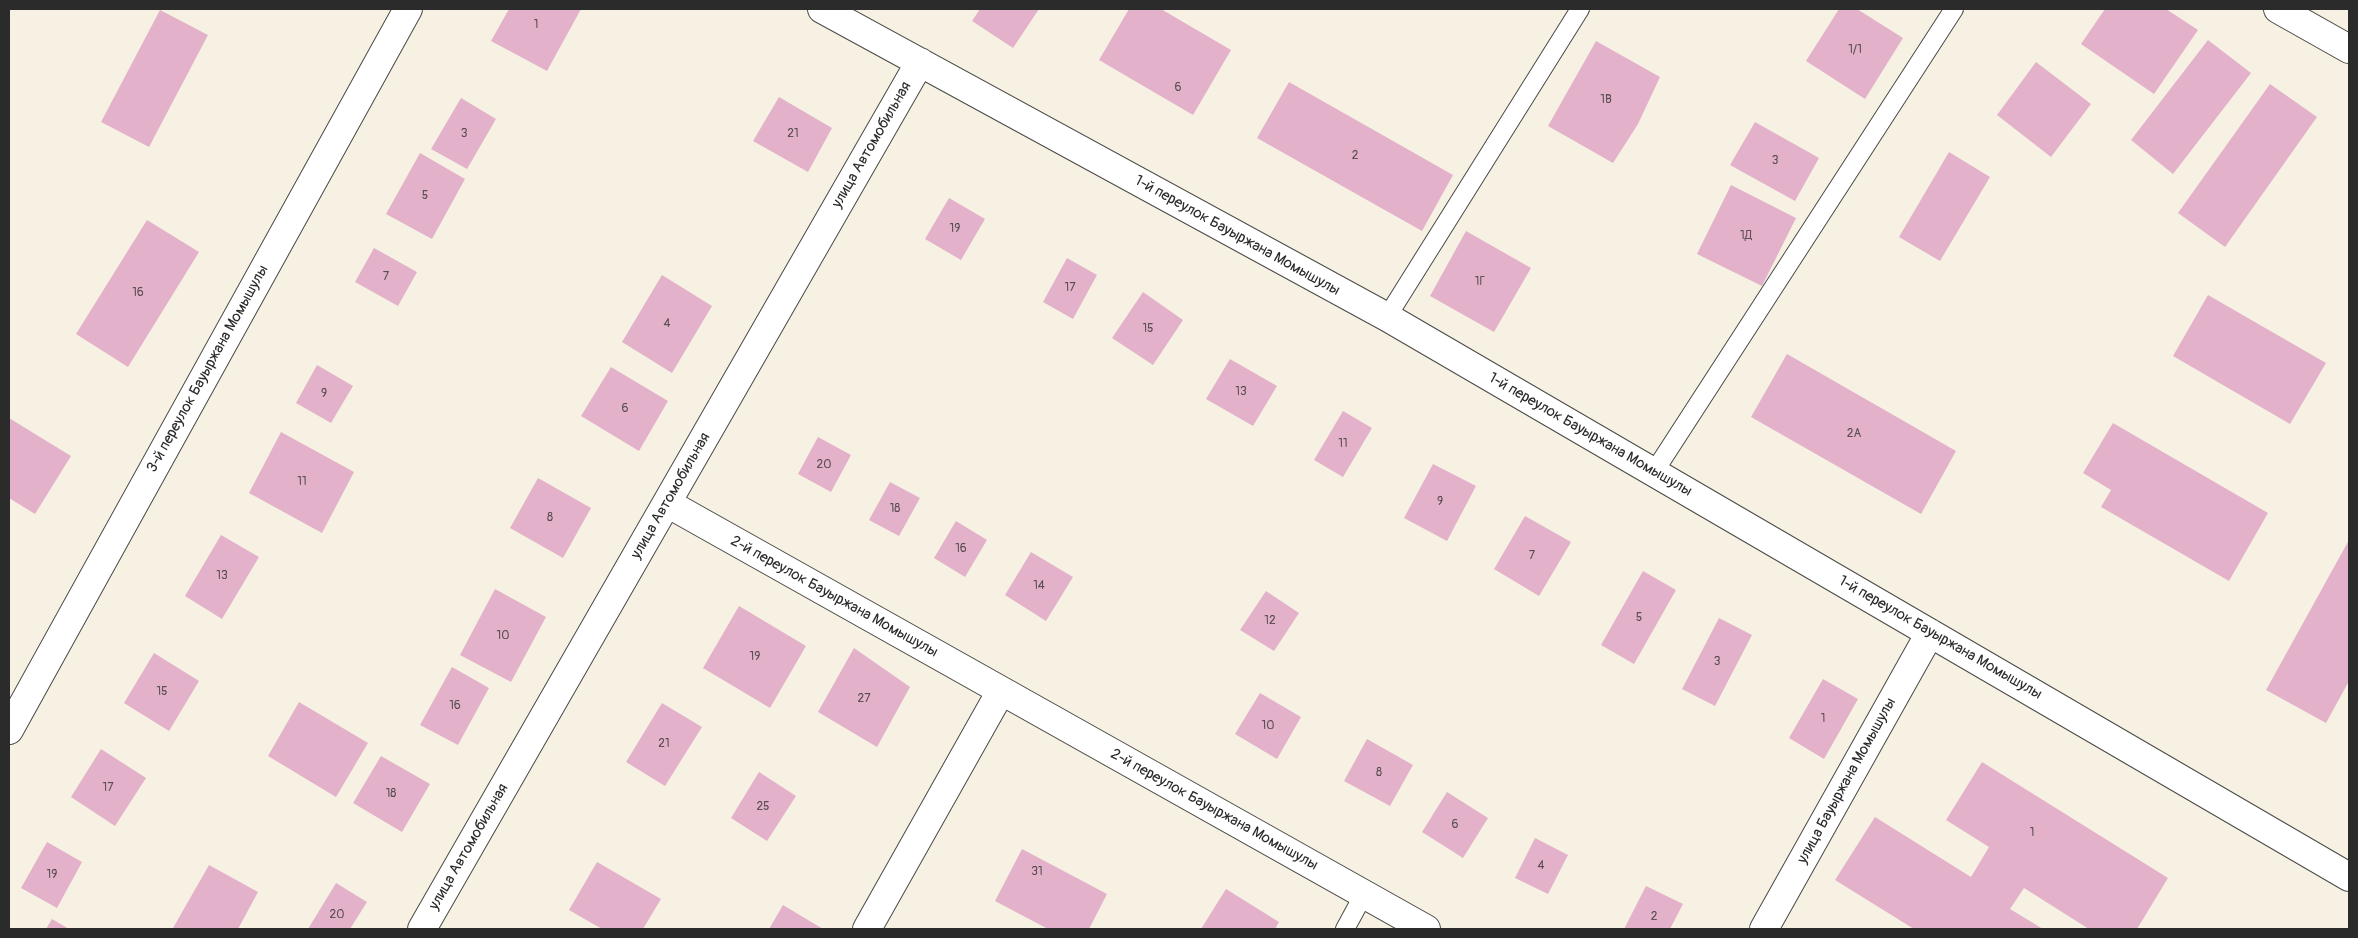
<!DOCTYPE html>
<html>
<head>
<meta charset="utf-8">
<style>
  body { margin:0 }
  #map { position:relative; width:2358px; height:938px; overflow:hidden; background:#f6f1e2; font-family:Pangolin,sans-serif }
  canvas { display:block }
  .frame { position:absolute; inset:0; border:10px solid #2b2b2b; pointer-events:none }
</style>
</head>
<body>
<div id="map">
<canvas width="2358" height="938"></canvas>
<div class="frame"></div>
</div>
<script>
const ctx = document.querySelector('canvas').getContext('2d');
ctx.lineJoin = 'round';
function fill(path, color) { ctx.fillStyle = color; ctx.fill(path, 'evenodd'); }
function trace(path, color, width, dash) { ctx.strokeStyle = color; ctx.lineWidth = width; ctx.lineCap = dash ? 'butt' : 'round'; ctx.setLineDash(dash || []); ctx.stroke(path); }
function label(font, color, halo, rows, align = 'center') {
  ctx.font = font + ' Pangolin,sans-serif'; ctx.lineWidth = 4.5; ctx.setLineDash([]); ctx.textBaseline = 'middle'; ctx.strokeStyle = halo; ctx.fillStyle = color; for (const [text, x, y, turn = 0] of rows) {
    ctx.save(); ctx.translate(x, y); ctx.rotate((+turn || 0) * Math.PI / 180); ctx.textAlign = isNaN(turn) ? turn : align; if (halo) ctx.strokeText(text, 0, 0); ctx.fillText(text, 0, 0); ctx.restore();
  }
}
fill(new Path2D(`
  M509 9H581L547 71 491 41Z
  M980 9H1039L1013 48 972 21Z
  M1129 9H1161L1231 50 1193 115 1099 60Z
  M1839 9H1857L1903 38 1865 99 1806 61Z
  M2105 9H2166L2198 30 2154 94 2081 44Z
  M160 10 208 35 149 147 101 122Z
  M2208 40 2251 73 2173 174 2131 140Z
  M1596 41 1660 77 1638 124 1613 163 1548 126Z
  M2036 62 2091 104 2051 157 1997 115Z
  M1289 82 1453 175 1422 231 1257 138Z
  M2270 84 2317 117 2225 247 2178 213Z
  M779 97 832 128 808 172 753 141Z
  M461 98 496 119 467 169 431 149Z
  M1755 122 1819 158 1795 201 1730 165Z
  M1949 152 1990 177 1940 261 1899 237Z
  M420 153 465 179 432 239 386 214Z
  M1731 185 1796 218 1762 286 1697 254Z
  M949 198 985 219 961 260 925 239Z
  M147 220 199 252 128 367 76 334Z
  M1466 231 1531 268 1494 332 1430 296Z
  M374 248 417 272 398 306 355 282Z
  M1067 258 1097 275 1073 319 1043 302Z
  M662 275 712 306 672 373 622 342Z
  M1143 292 1183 320 1153 365 1112 338Z
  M2208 295 2326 363 2290 424 2173 356Z
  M1787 354 1956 451 1921 514 1751 417Z
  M1230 359 1277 386 1253 426 1206 399Z
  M317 365 353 386 331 423 296 403Z
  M611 367 668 401 639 451 581 416Z
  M1343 411 1372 428 1343 477 1314 460Z
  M9 418 71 456 35 514 9 498Z
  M2113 423 2268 513 2229 581 2101 507 2111 490 2083 473Z
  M281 432 354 472 322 533 249 493Z
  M818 437 851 455 831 492 798 474Z
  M1433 464 1476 486 1447 541 1404 518Z
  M538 478 591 508 563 558 510 528Z
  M890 482 920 498 899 536 869 520Z
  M1525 516 1571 542 1539 596 1494 569Z
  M956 521 987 540 965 577 934 558Z
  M221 535 259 557 222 619 185 596Z
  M2349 540V681L2326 723 2266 690Z
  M1031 552 1073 577 1046 621 1005 595Z
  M1643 571 1676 590 1634 664 1601 645Z
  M495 589 546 617 511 682 460 655Z
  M1266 591 1299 613 1274 651 1240 630Z
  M739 606 806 646 770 708 703 668Z
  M1719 618 1752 635 1715 706 1682 689Z
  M854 648 910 687 877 747 818 712Z
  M154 653 199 681 169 731 124 703Z
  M452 667 489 688 458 745 420 725Z
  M1823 679 1858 699 1824 759 1789 738Z
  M1260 693 1301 717 1277 759 1235 734Z
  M299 702 368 743 336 797 268 756Z
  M662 703 702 727 665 786 626 762Z
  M1367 739 1413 765 1390 806 1344 781Z
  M101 749 146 778 115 826 71 797Z
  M381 756 430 784 402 832 353 803Z
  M1982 762 2168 878 2137 929H2089L2024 888 2010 909 2043 929H1914L1835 880 1875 817 1971 877 1989 847 1946 820Z
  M759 772 796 796 767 841 731 818Z
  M1447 792 1488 818 1463 858 1422 832Z
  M1535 838 1568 855 1548 894 1515 878Z
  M47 842 82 862 57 908 21 888Z
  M1022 849 1107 894 1089 929H1048L995 901Z
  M597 862 661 899 643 929H602L569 910Z
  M209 865 258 892 238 929H176L173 928Z
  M336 883 367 902 350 929H308Z
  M1646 886 1683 904 1670 929H1624Z
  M1226 889 1279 922 1275 929H1201Z
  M783 905 823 929H769Z
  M52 919 69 929H46Z`), '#e3b2ca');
const lane = new Path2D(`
  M1387 317 1580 9
  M1654 472 1954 9
  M1345 929 1364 894`);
const street = new Path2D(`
  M822 9 1387 317 2349 877
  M2278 9 2349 49
  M667 503 1426 929
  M9 730 408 9
  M422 929 920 62
  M867 929 1001 691
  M1764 929 1930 633`);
trace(lane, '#494946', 20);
trace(street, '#494946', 30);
trace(lane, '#fff', 18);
trace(street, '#fff', 28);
label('12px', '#594d53', null, [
  ["1",536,25],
  ["1/1",1855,50],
  ["6",1178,88],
  ["1В",1606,100],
  ["3",464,134],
  ["21",793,134],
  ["2",1355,156],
  ["3",1775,161],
  ["5",425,196],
  ["19",955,229],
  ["1Д",1746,236],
  ["7",386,277],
  ["1Г",1480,282],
  ["17",1070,288],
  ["16",138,293],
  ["4",667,324],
  ["15",1148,329],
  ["13",1241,392],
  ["9",324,394],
  ["6",625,409],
  ["2А",1854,434],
  ["11",1343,444],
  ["20",824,465],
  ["11",302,482],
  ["9",1440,502],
  ["18",895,509],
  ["8",550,518],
  ["16",961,549],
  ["7",1532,556],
  ["13",222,576],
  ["14",1039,586],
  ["5",1639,618],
  ["12",1270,621],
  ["10",503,636],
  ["19",755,657],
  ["3",1717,662],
  ["15",162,692],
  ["27",864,699],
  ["16",455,706],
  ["1",1823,719],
  ["10",1268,726],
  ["21",664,744],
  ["8",1379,773],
  ["17",108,788],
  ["18",391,794],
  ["25",763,807],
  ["6",1455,825],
  ["1",2032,833],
  ["4",1541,866],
  ["31",1037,872],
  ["19",52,875],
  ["20",337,915],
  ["2",1654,917]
]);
label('15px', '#2b2b2b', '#fff', [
  ["улица Автомобильная",872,145,-60],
  ["1-й переулок Бауыржана Момышулы",1237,236,29],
  ["3-й переулок Бауыржана Момышулы",208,369,-61],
  ["1-й переулок Бауыржана Момышулы",1590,435,30],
  ["улица Автомобильная",671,496,-60],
  ["2-й переулок Бауыржана Момышулы",834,597,29],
  ["1-й переулок Бауыржана Момышулы",1940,638,30],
  ["улица Бауыржана Момышулы",1847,781,-61],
  ["2-й переулок Бауыржана Момышулы",1214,810,29],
  ["улица Автомобильная",469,847,-60]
]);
</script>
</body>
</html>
